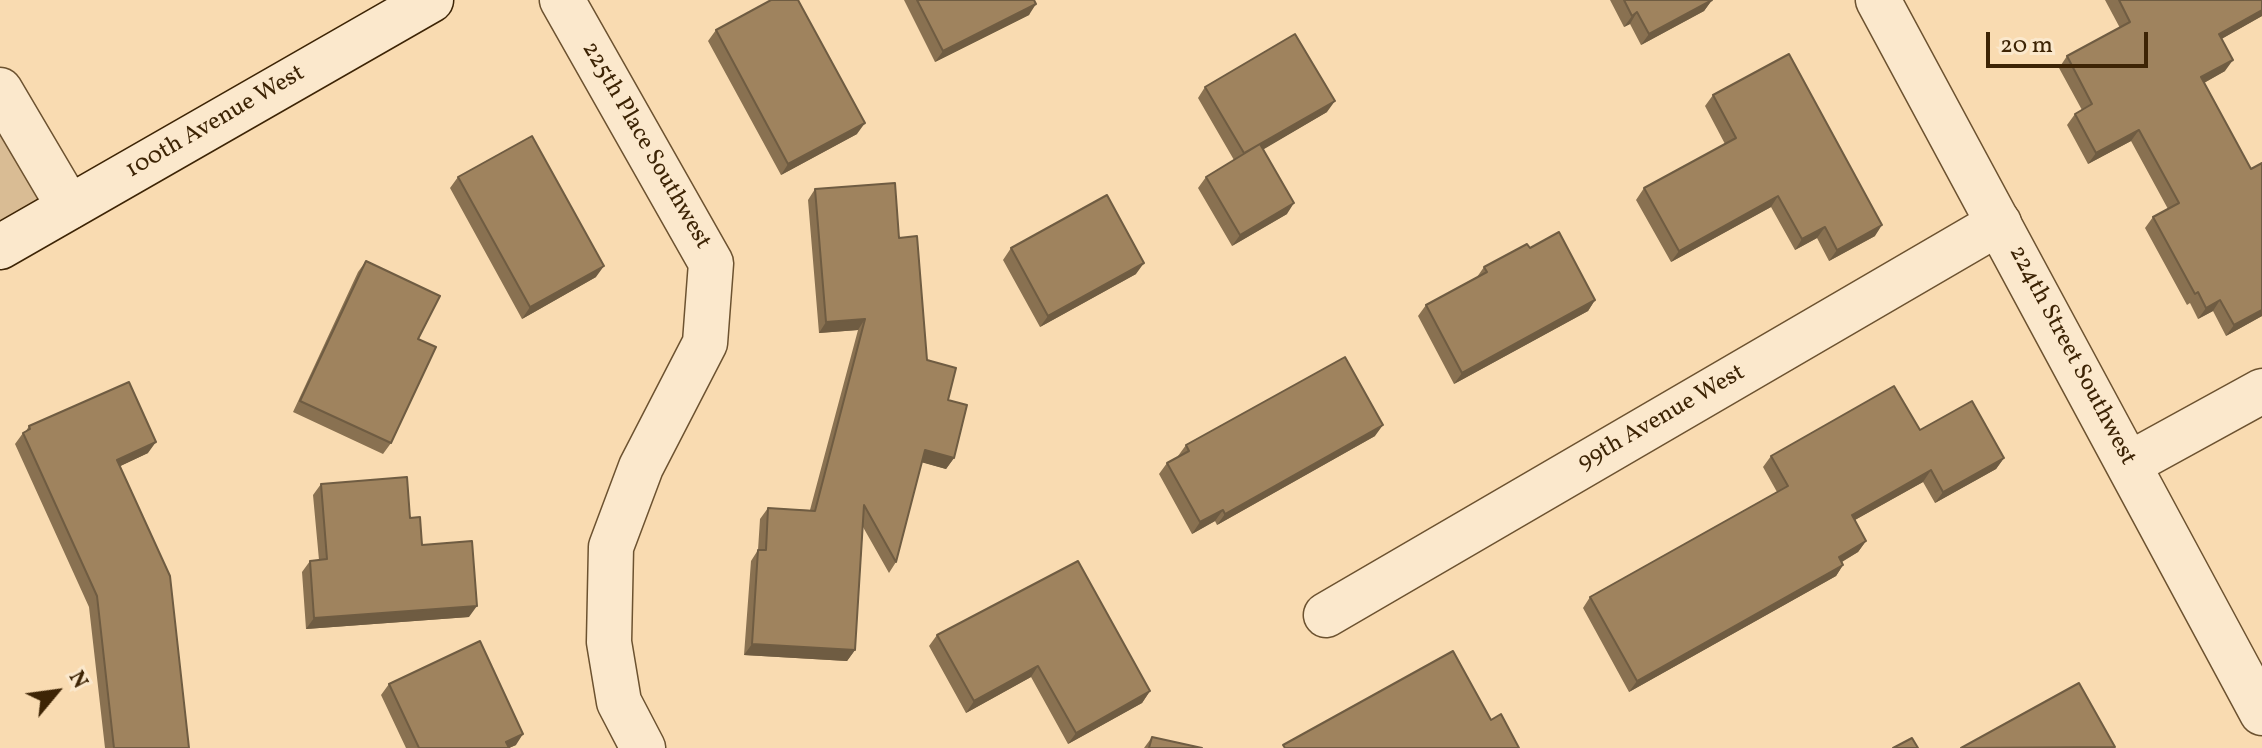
<!DOCTYPE html>
<html>
<head>
<meta charset="utf-8">
<style>
  body { margin:0 }
  #map { position:relative; width:2262px; height:748px; overflow:hidden; background:#f9dbb1; font-family:Vollkorn,serif }
  canvas { display:block }
  .north { position:absolute; left:16px; top:652px; width:80px; height:80px; -webkit-text-stroke:6px #fbe8cc; paint-order:stroke; rotate:61deg; font-size:22px; font-weight:700; line-height:32px; text-align:center; color:#3d2405 }
  .north::after { content:''; display:block; margin:auto; width:28px; height:36px; background:#3d2405; clip-path:polygon(50% 0,100% 100%,50% 72%,0 100%) }
  .scale { position:absolute; left:1986px; top:32px; width:162px; height:36px; box-sizing:border-box; border:4px solid #3d2405; border-top:0; padding-left:10px; font-size:24px; line-height:28px; white-space:nowrap; color:#3d2405; -webkit-text-stroke:6px #fbe8cc; paint-order:stroke }
</style>
</head>
<body>
<div id="map">
<canvas width="2262" height="748"></canvas>
<div class="north">N</div>
<div class="scale">20 m</div>
</div>
<script>
const ctx = document.querySelector('canvas').getContext('2d');
ctx.lineJoin = 'round';
function fill(path, color) { ctx.fillStyle = color; ctx.fill(path, 'evenodd'); }
function trace(path, color, width, dash) { ctx.strokeStyle = color; ctx.lineWidth = width; ctx.lineCap = dash ? 'butt' : 'round'; ctx.setLineDash(dash || []); ctx.stroke(path); }
function label(font, color, halo, rows, align = 'center') {
  ctx.font = font + ' Vollkorn,serif'; ctx.lineWidth = 8; ctx.setLineDash([]); ctx.textBaseline = 'middle'; ctx.strokeStyle = halo; ctx.fillStyle = color; for (const [text, x, y, turn = 0] of rows) {
    ctx.save(); ctx.translate(x, y); ctx.rotate((+turn || 0) * Math.PI / 180); ctx.textAlign = isNaN(turn) ? turn : align; if (halo) ctx.strokeText(text, 0, 0); ctx.fillText(text, 0, 0); ctx.restore();
  }
}
fill(new Path2D(`
  M0 90 69 207 0 246Z`), '#d9bc94');
const minor = new Path2D(`
  M562 0 711 263 705 343 641 467 611 547 609 642 619 702 643 748
  M0 90 69 207
  M2129 464 2262 391
  M1326 615 1999 223`);
const tertiary = new Path2D(`
  M1878 0 2262 713`);
const secondary = new Path2D(`
  M0 247 431 0`);
trace(minor, '#6c5230', 47);
trace(tertiary, '#6c5230', 47);
trace(secondary, '#3d2405', 47);
trace(minor, '#fbe8cc', 44);
trace(tertiary, '#fbe8cc', 44);
trace(secondary, '#fbe8cc', 44);
fill(new Path2D(`
  M904 0H1034L1029 15 935 62Z
  M1610 0H1712L1704 11 1641 45 1630 24 1624 27Z
  M2105 0H2262V16L2221 39 2225 71 2204 83 2262 316 2226 336 2213 311 2198 319 2190 303 2187 305 2145 228 2153 217 2168 209 2131 141 2088 164 2067 125 2075 114 2082 110 2059 68 2067 56 2120 28Z
  M716 30 857 134 781 175 708 41Z
  M1205 87 1327 112 1263 149 1287 214 1232 246 1198 188 1206 177 1234 160 1198 98Z
  M1713 95 1875 236 1829 261 1817 238 1795 250 1771 207 1671 262 1636 200 1644 188 1725 144 1705 106Z
  M458 177 596 277 522 319 450 188Z
  M815 189 899 238 927 360 948 400 954 458 946 469 922 462 896 562 889 573 863 527 855 650 847 661 744 655 751 561 758 550 760 519 768 508 810 510 858 330 819 333 808 200Z
  M1011 248 1136 274 1040 327 1003 260Z
  M1530 248 1595 300 1588 311 1454 384 1418 316 1426 305 1477 277 1484 267Z
  M366 261 391 443 383 454 293 412 358 272Z
  M29 426 148 453 120 466 189 748H105L89 607 15 444 23 433 26 431Z
  M1920 430 2004 458 1996 469 1935 503 1923 482 1855 520 1866 541 1858 552 1842 562 1843 565 1836 576 1629 692 1583 608 1590 597 1777 492 1763 467 1771 456Z
  M1375 436 1217 525 1215 521 1192 534 1159 474 1167 463 1179 457 1178 456 1186 445Z
  M321 484 410 518 422 545 469 617 306 629 302 572 310 561 319 560 313 495Z
  M937 635 1150 691 1142 703 1068 744 1031 677 966 713 929 646Z
  M389 684 516 745 509 748H406L381 695Z
  M1152 737 1202 748H1144Z`), '#897151');
fill(new Path2D(`
  M1712 0 1704 11 1641 45 1649 34Z
  M1036 4 1029 15 935 62 943 51Z
  M2262 10V16L2211 45 2219 34Z
  M1637 12 1630 24 1624 27 1632 16Z
  M2233 60 2225 71 2193 89 2201 77Z
  M1335 101 1327 112 1237 165 1244 153Z
  M865 123 857 134 781 175 788 164Z
  M2139 130 2131 141 2088 164 2096 153Z
  M1778 196 1771 207 1671 262 1679 251Z
  M1294 203 1287 214 1232 246 1240 235Z
  M1882 225 1875 236 1829 261 1837 250Z
  M1825 227 1817 238 1795 250 1802 239Z
  M1144 263 1136 274 1040 327 1048 316Z
  M604 266 596 277 522 319 530 307Z
  M1595 300 1588 311 1454 384 1462 373Z
  M2220 300 2213 311 2198 319 2206 308Z
  M2262 310V316L2226 336 2234 325Z
  M865 319 858 330 819 333 826 322Z
  M1383 425 1375 436 1217 525 1225 514Z
  M156 442 148 453 110 471 117 460Z
  M925 450 954 458 946 469 917 461Z
  M2004 458 1996 469 1935 503 1943 492Z
  M1931 470 1923 482 1844 526 1852 515Z
  M1223 510 1215 521 1192 534 1200 522Z
  M1866 541 1858 552 1831 568 1839 557Z
  M1843 565 1836 576 1629 692 1637 681Z
  M477 606 469 617 306 629 314 618Z
  M752 644 855 650 847 661 744 655Z
  M1038 666 1031 677 966 713 974 701Z
  M1150 691 1142 703 1068 744 1076 733Z
  M523 734 516 745 509 748 506 742Z`), '#6f5c42');
const building = new Path2D(`
  M771 0H798L865 123 788 164 716 30Z
  M917 0H1034L1036 4 943 51Z
  M1624 0H1712L1649 34 1637 12 1632 16Z
  M2119 0H2262V10L2219 34 2233 60 2201 77 2251 169 2262 163V310L2234 325 2220 300 2206 308 2198 292 2195 294 2153 217 2179 203 2139 130 2096 153 2075 114 2092 104 2067 56 2130 22Z
  M1295 34 1335 101 1244 153 1205 87Z
  M1789 54 1882 225 1837 250 1825 227 1802 239 1778 196 1679 251 1644 188 1736 138 1713 95Z
  M532 136 604 266 530 307 458 177Z
  M1260 144 1294 203 1240 235 1206 177Z
  M895 183 899 238 917 236 927 360 956 368 948 400 967 405 954 458 925 450 896 562 864 505 855 650 752 644 758 550H766L768 508 815 511 865 319 826 322 815 189Z
  M1107 195 1144 263 1048 316 1011 248Z
  M1559 232 1595 300 1462 373 1426 305 1487 272 1484 267 1527 244 1530 248Z
  M366 261 440 296 418 339 436 347 391 443 300 401Z
  M1345 357 1383 425 1225 514 1223 510 1200 522 1167 463 1189 451 1186 445Z
  M129 382 156 442 117 460 170 576 189 748H114L97 596 23 433 30 429 29 426Z
  M1894 386 1920 430 1972 401 2004 458 1943 492 1931 470 1852 515 1866 541 1839 557 1843 565 1637 681 1590 597 1788 486 1771 456Z
  M407 477 410 518 420 517 422 545 472 541 477 606 314 618 310 561 327 559 321 484Z
  M1078 561 1150 691 1076 733 1038 666 974 701 937 635Z
  M480 641 523 734 506 742 509 748H419L389 684Z
  M1453 651 1491 720 1501 714 1519 748H1285L1283 745Z
  M2079 683 2115 747 1961 748Z
  M1152 737 1202 748H1149Z
  M1912 738 1918 748H1893Z`);
fill(building, '#9f835e');
trace(building, '#6f5c42', 2);
label('24px', '#3d2405', '#fbe8cc', [
  ["100th Avenue West",216,123,-30],
  ["225th Place Southwest",645,146,60],
  ["224th Street Southwest",2071,356,62],
  ["99th Avenue West",1662,419,-30]
]);
</script>
</body>
</html>
